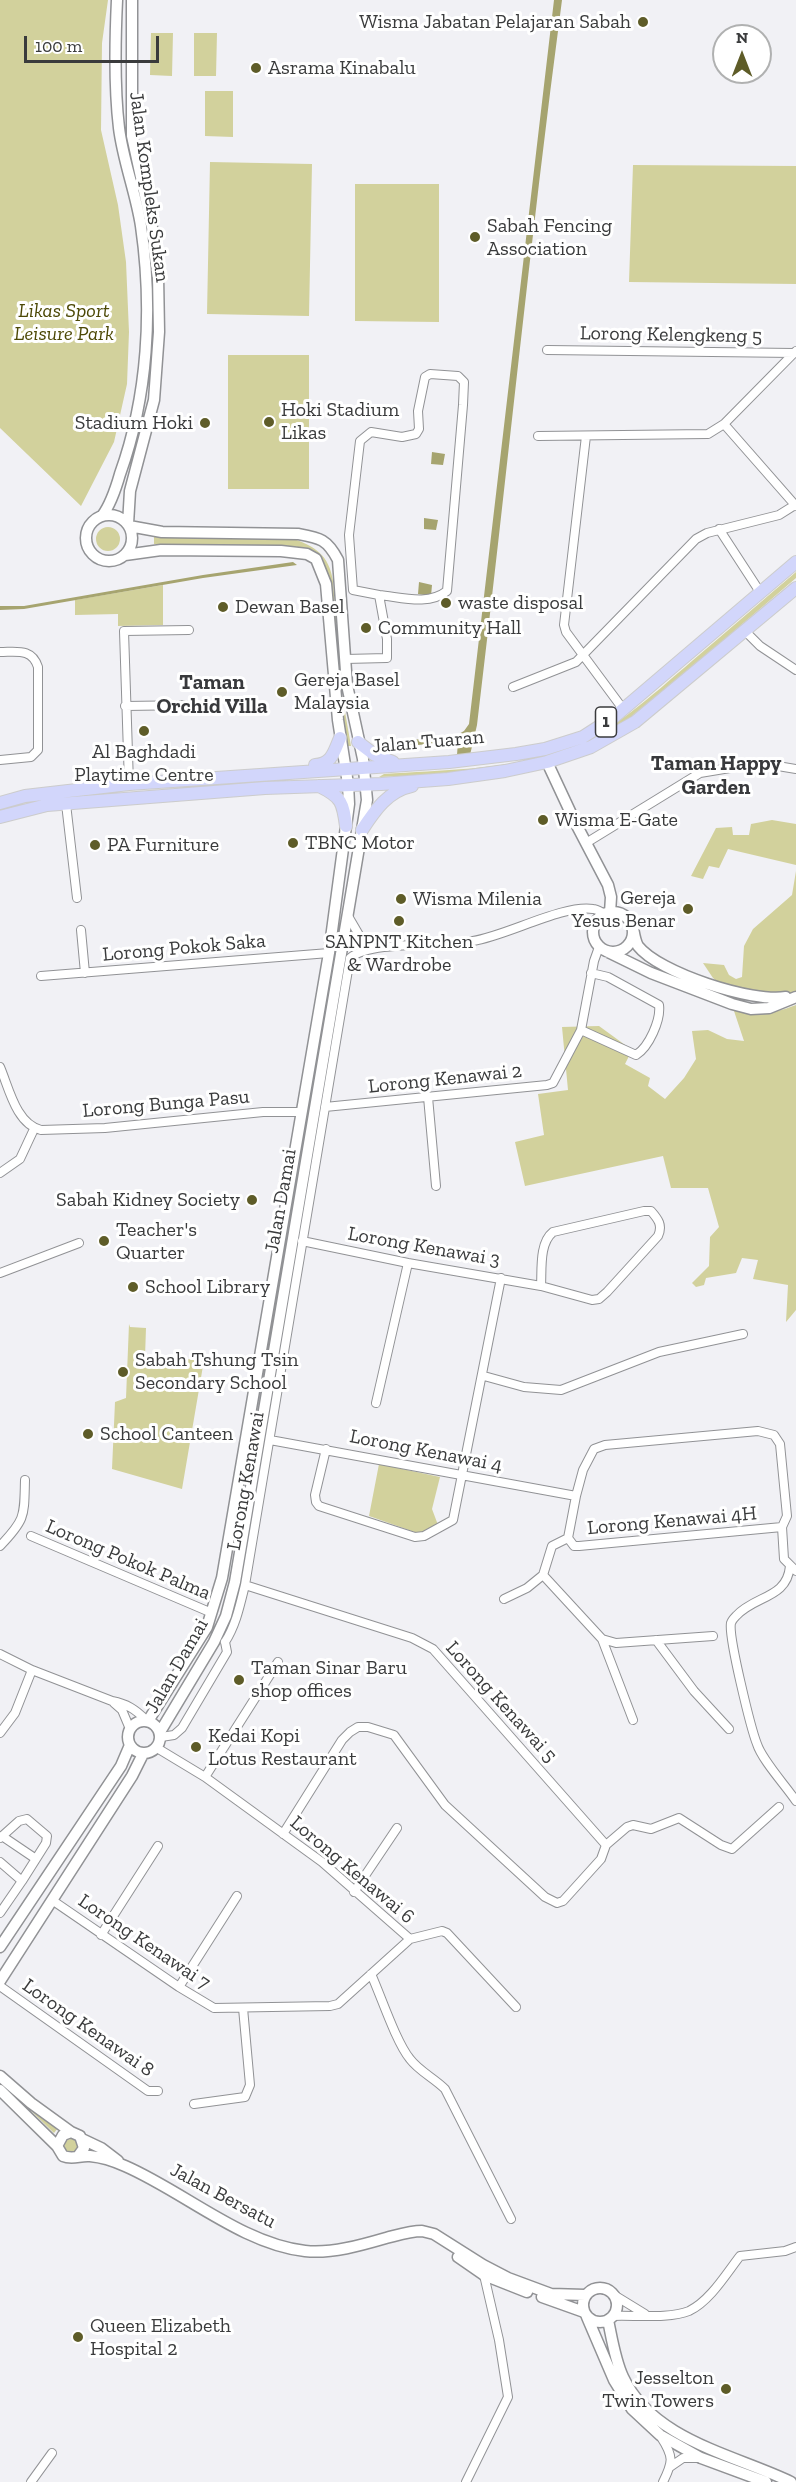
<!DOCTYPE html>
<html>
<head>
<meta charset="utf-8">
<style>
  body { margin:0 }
  #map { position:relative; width:796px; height:2482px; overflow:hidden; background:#f1f1f5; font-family:"Zilla Slab",serif }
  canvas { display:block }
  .north { position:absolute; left:712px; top:24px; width:60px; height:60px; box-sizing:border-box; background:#fff; border:2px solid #b0b1b1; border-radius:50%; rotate:0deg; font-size:16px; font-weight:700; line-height:24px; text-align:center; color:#3a3b3c }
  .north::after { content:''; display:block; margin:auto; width:21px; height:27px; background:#5e5c28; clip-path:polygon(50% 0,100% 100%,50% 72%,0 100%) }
  .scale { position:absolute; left:24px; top:36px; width:135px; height:27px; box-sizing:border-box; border:3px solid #3a3b3c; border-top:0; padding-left:8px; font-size:18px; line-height:21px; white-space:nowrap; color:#3a3b3c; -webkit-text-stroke:4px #fff; paint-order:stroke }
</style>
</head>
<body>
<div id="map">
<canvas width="796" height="2482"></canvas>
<div class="north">N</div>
<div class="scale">100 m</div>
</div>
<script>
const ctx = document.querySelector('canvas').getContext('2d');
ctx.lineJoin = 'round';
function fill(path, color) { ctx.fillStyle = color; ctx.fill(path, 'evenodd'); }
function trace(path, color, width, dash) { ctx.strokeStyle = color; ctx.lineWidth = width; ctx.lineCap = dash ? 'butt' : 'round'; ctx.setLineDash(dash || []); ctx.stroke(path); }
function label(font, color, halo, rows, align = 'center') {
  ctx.font = font + ' "Zilla Slab",serif'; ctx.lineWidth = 6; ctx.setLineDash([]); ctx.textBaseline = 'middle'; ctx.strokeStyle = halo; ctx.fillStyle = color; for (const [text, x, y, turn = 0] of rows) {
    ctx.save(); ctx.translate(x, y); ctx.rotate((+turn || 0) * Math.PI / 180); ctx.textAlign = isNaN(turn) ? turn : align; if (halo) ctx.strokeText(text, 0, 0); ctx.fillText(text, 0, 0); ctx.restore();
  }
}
fill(new Path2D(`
  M0 0H108L102 43 101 130 118 205 126 262 129 332 127 384 114 442 81 506 0 428Z
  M151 33H173L172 76 150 75Z
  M194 33H217L216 76H194Z
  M205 91H233V137L205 136Z
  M210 162 312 164 309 316 207 314Z
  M633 165 796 166V284L629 282Z
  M355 184H439V322L355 321Z
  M228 355H309V489H228Z
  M96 539a12 12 0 1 1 24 0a12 12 0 1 1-24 0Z
  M154 535 291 538C315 546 329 555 333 581L342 695 351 746H347L339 695 331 582 321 555 310 549 291 546 154 544Z
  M796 572V578L642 710 595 741 540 761 430 775 379 777 384 774C441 770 502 770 557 753 608 737 651 696 692 661 727 631 761 602 796 572Z
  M163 585V625L118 626V614L75 615V600Z
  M772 820 796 824V865L728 849 719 868 709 866 703 879 691 876 716 828 732 827 733 835H749L751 824Z
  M796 871V992L776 998 723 987 713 978 703 963 724 965 729 975 736 979 742 977 744 946 753 929 792 895Z
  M327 990H330L282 1269 281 1268Z
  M796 1005V1310L786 1322 788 1285 753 1279 758 1260 742 1258 736 1273 706 1278 704 1285 696 1287 692 1283 709 1266 710 1237 719 1227 708 1188H671L663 1156 525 1186 515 1142 544 1135 538 1094 568 1090 562 1027 599 1026 632 1050 625 1064 650 1078 648 1086 665 1099 684 1078 696 1059 692 1031 708 1030 727 1039 744 1041 733 1008C761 1014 770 1015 796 1005Z
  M129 1324 130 1327 146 1328 145 1357 204 1360 182 1489 112 1469 115 1402 126 1398Z
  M379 1464 440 1477 432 1509 438 1525 420 1534 369 1516Z
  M0 2081 38 2114 58 2128 54 2133Z
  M64 2146a7 7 0 1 1 14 0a7 7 0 1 1-14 0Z`), '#d2d19c');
fill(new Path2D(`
  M554 0H562C530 241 506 484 477 725L470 755H457L458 741 378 749 375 744 457 735 464 731 469 724Z
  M432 452 445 454 443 465 431 464Z
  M424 518 438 520 436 530 424 529Z
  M293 562 297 565 203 578 24 609 0 610V606H24L203 575Z
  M419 582 432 585 431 596 418 594Z`), '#a6a46f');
const street = new Path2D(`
  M547 350 794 353
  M724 424 796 506
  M538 436 708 434 724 424 796 351
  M586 436 564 625 566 632 623 709
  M719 529 760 592
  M745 631 760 646 796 670
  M0 652C17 652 32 648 38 667V750L31 757 0 760
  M345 659 387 658V639L379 595 353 590 349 535 360 441 371 432 402 437 416 434 419 429 418 411 425 377 430 374 458 376 464 382 463 405 447 591C428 606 401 597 379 595
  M513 687 576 662 696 539 707 533 779 515 795 505
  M125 706 194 705
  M129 784 124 631 189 630
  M66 804 77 898
  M586 843 700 773 760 763 796 769
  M348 916 362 940 374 948
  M81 930 85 973
  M41 976 329 953
  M581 1030 636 1055C649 1047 661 1020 659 1005L608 977 591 973
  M0 1067C9 1088 16 1124 41 1130L105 1128 263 1112H302
  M428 1097 436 1186
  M325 1107 547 1085 553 1083 581 1030 594 961 599 947
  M0 1173 20 1159 34 1129
  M302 1241 408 1263 541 1286 592 1300 599 1299 607 1292 658 1236C663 1225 658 1219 651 1211H644L553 1232C539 1243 542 1270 541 1286
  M0 1273 79 1243
  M484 1376 524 1387 561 1390 659 1352 743 1334
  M376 1403 408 1263
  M270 1440 576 1496 583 1470 594 1449 605 1445 758 1431 774 1435 780 1444 787 1516 782 1527 784 1559 796 1571
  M326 1449 315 1495 316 1502 319 1506 415 1537 424 1536 453 1520 501 1278
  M31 1536 212 1613
  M568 1538 552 1546 543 1575 602 1639 616 1643 713 1636
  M568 1538 574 1546H579L782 1527
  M568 1538 576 1496
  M0 1546C26 1519 24 1516 25 1480
  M790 1566C787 1599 755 1595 736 1616 734 1618 732 1620 731 1623 728 1636 751 1729 757 1744 762 1760 786 1786 796 1801
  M245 1585 412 1638 433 1649 606 1845
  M504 1599 527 1588 543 1575
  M602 1639 633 1720
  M656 1640 694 1691 729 1729
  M225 1642C236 1625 240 1605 245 1585L350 958C372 940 442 947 473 941 506 936 564 904 593 909 597 909 601 912 605 914
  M0 1654 32 1670 112 1701C127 1704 135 1709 146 1720
  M114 1703 122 1710 130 1729
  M0 1733 15 1713 32 1670
  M161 1737 174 1735 182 1728 227 1652 225 1642
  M157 1748 205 1777 322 1862 410 1939 442 1931 447 1933 516 2007
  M205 1777 278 1662
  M283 1834 342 1740 350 1732 358 1727H368L394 1735 445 1805 545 1897 557 1903 563 1901 601 1859 606 1845 627 1827 633 1825 651 1829 679 1818 721 1845 732 1849 779 1807
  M2 1836 36 1859
  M0 1838 19 1821 27 1819 47 1836 46 1843 22 1881
  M0 1862 22 1881 0 1913
  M354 1892 397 1828
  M52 1900 179 1987 214 2008 330 2006 338 2004 410 1939
  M101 1935 158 1846
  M371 1974C381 1996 396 2042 410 2059 419 2071 434 2078 445 2089L511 2219
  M0 1986 148 2091H158
  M179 1987 237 1896
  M194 2104 245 2097 250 2085 243 2008
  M614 2295 645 2314
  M613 2316C634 2315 670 2319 689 2311 710 2301 726 2274 740 2256L785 2251 796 2247
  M661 2437C674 2457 673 2462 663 2482
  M670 2467 683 2458H699
  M31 2482 52 2453
  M466 2482 508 2397 499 2340 484 2275`);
const secondary = new Path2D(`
  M86 538a23 23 0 1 1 46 0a23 23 0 1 1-46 0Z
  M102 516C111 504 116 488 120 474 148 396 153 309 141 226 136 193 123 161 119 128 114 86 115 42 117 0
  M128 524 130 491 154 400 159 332 158 275 153 232 132 136V0
  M129 526 162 532 298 534C320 538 327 539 338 560L347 685 363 759 367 800 235 1582 226 1616 214 1642 160 1732
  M125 555 161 550 281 551 307 554 316 559 326 584 338 720 348 784 349 804 329 953 222 1578 207 1627 148 1721
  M547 762 575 822 608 885 611 897 610 913
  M593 932a20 20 0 1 1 40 0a20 20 0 1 1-40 0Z
  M633 928C634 933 635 941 638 946 659 973 753 1003 786 997
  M606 951 651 973 732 1004 751 1009 769 1008 796 997
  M128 1737a16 16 0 1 1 32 0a16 16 0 1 1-32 0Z
  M0 1947 121 1766 130 1745
  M0 1981 132 1776 143 1754
  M0 2076 31 2103 71 2132
  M0 2090 57 2146
  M82 2139 101 2148 118 2161
  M79 2155 84 2148 80 2136 71 2132 63 2135 57 2146 63 2156C73 2160 80 2155 90 2156 101 2157 114 2161 125 2166 183 2191 242 2244 305 2251 331 2254 362 2245 386 2238 398 2235 410 2231 422 2231L434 2234 483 2265 508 2278 551 2294 585 2295
  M458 2257 484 2275 527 2292
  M583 2305a17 17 0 1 1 34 0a17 17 0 1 1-34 0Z
  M542 2297 584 2312
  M587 2317 614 2380 632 2409 660 2435 701 2458 766 2482
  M608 2320C612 2339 615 2360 623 2377 652 2440 735 2455 791 2482`);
const primary = new Path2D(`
  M358 742 375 755 393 762
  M315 765C332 764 334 752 340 738
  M319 786C342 797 343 803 346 826
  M0 803 25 796 129 784 449 762 516 754 545 749 583 737 614 717 796 562
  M0 817 47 805 265 788 381 784 448 779 505 771 547 762 591 747 635 722 796 588
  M362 830C375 810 388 791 412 786`);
trace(street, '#919295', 10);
trace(secondary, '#919295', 13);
trace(primary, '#ccc', 14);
trace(street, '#fff', 8);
trace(secondary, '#fff', 10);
trace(primary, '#d2d6fb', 12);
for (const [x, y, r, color] of [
  [643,22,6,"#5e5c28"],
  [256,68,6,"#5e5c28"],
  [475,237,6,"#5e5c28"],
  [269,422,6,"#5e5c28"],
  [205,423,6,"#5e5c28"],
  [446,603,6,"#5e5c28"],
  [223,607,6,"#5e5c28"],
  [366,628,6,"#5e5c28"],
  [282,692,6,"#5e5c28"],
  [144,731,6,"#5e5c28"],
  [543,820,6,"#5e5c28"],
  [293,843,6,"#5e5c28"],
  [95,845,6,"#5e5c28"],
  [401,899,6,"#5e5c28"],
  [688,909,6,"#5e5c28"],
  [399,921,6,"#5e5c28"],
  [252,1200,6,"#5e5c28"],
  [104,1241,6,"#5e5c28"],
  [133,1287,6,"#5e5c28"],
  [123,1372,6,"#5e5c28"],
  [88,1434,6,"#5e5c28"],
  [239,1680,6,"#5e5c28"],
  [196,1747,6,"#5e5c28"],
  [78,2337,6,"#5e5c28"],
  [726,2389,6,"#5e5c28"]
]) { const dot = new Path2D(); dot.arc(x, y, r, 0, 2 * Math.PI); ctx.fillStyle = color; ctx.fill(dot); trace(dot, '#fff', 2); }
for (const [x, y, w] of [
  [606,722,21]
]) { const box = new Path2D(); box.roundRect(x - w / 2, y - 15, w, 30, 4.5); ctx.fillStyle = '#fff'; ctx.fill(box); trace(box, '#3a3b3c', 1.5); }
label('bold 18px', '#3a3b3c', null, [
  ["1",606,722]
]);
label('20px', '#3a3b3c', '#fff', [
  ["Wisma Jabatan Pelajaran Sabah",631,22,"right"],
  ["Asrama Kinabalu",268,68],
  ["Sabah Fencing",487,226],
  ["Association",487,249],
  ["Hoki Stadium",281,410],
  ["Likas",281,433],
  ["Stadium Hoki",193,423,"right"],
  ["waste disposal",458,603],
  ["Dewan Basel",235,607],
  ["Community Hall",378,628],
  ["Gereja Basel",294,680],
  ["Malaysia",294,703],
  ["Al Baghdadi",144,752,"center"],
  ["Playtime Centre",144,775,"center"],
  ["Wisma E-Gate",555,820],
  ["TBNC Motor",305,843],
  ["PA Furniture",107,845],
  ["Gereja",676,898,"right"],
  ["Yesus Benar",676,921,"right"],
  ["Wisma Milenia",413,899],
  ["SANPNT Kitchen",399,942,"center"],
  ["& Wardrobe",399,965,"center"],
  ["Sabah Kidney Society",240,1200,"right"],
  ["Teacher's",116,1230],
  ["Quarter",116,1253],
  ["School Library",145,1287],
  ["Sabah Tshung Tsin",135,1360],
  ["Secondary School",135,1383],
  ["School Canteen",100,1434],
  ["Taman Sinar Baru",251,1668],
  ["shop offices",251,1691],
  ["Kedai Kopi",208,1736],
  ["Lotus Restaurant",208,1759],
  ["Queen Elizabeth",90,2326],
  ["Hospital 2",90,2349],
  ["Jesselton",714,2378,"right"],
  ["Twin Towers",714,2401,"right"]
], 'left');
label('20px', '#3a3b3c', '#fff', [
  ["Jalan Kompleks Sukan",149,187,82],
  ["Lorong Kelengkeng 5",671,335,1],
  ["Jalan Tuaran",428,742,-5],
  ["Lorong Pokok Saka",184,948,-5],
  ["Lorong Kenawai 2",445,1079,-6],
  ["Lorong Bunga Pasu",166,1104,-5],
  ["Jalan Damai",281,1201,-80],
  ["Lorong Kenawai 3",424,1247,10],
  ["Lorong Kenawai 4",426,1451,11],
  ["Lorong Kenawai",246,1481,-80],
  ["Lorong Kenawai 4H",672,1521,-5],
  ["Lorong Pokok Palma",128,1560,23],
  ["Jalan Damai",177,1666,-60],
  ["Lorong Kenawai 5",501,1702,48],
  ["Lorong Kenawai 6",352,1870,40],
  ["Lorong Kenawai 7",144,1942,34],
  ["Lorong Kenawai 8",88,2028,35],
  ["Jalan Bersatu",223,2196,28]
]);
label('italic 20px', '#4c4805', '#fff', [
  ["Likas Sport",64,311],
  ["Leisure Park",64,334]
]);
label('bold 21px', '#38393c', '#fff', [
  ["Taman",212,683],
  ["Orchid Villa",212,707],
  ["Taman Happy",716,764],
  ["Garden",716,788]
]);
</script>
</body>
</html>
